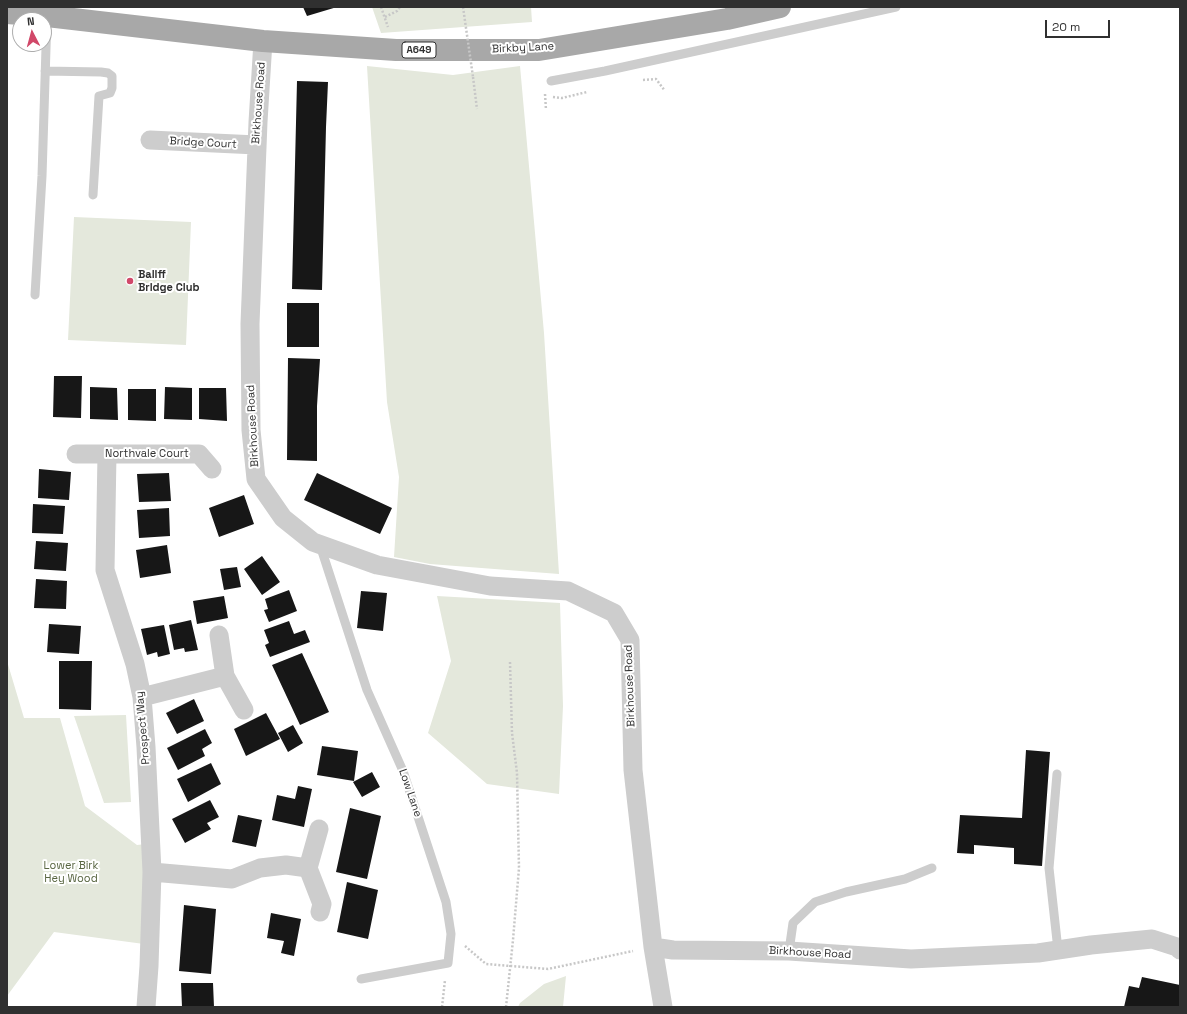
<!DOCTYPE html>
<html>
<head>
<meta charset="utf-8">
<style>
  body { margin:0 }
  #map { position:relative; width:1187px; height:1014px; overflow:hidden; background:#fff; font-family:"Space Grotesk",sans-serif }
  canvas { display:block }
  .frame { position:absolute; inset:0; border:8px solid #303030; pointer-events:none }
  .north { position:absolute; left:12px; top:12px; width:40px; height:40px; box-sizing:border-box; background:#fff; border:1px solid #acacac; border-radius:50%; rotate:354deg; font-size:11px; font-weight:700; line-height:16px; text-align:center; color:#303030 }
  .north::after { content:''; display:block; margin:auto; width:14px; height:18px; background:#d14869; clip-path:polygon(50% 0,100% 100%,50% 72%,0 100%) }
  .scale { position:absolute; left:1045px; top:20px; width:65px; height:18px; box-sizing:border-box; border:2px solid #303030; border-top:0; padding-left:5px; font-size:12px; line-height:14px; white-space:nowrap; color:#303030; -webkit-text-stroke:3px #fff; paint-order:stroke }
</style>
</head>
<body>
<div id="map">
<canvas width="1187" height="1014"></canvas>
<div class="frame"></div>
<div class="north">N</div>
<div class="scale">20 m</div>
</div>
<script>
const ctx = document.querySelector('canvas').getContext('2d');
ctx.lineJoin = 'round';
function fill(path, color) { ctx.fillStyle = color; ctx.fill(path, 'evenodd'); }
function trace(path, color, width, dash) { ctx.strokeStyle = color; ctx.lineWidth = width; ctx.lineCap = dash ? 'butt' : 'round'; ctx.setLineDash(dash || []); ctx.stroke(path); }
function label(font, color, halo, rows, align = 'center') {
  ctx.font = font + ' "Space Grotesk",sans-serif'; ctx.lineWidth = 4; ctx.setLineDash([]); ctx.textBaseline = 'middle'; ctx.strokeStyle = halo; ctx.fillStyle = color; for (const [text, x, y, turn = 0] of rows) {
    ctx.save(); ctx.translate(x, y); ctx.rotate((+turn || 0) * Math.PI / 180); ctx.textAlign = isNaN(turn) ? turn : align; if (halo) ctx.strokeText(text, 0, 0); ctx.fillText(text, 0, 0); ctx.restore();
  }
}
fill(new Path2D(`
  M372 7H531L532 22 381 33Z
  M367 66 453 75 520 66 544 333 559 574 430 564 394 557 399 477 387 402Z
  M74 217 191 222 186 345 68 340Z
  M437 596 560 603 563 706 559 794 487 784 428 733 451 661Z
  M7 661 24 718H60L85 806 137 845 146 844 144 944 54 932 7 996Z
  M126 715 131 802 104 803 74 716Z
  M566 976 563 1007H518L520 1003 544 984Z`), '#e4e8dc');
fill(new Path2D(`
  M303 7H337L307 16Z
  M297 81 328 82 326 127 322 290 292 289Z
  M287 303H319V347H287Z
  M288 358 320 359 317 406V461L287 460Z
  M54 376H82L81 418 53 417Z
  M90 387 117 388 118 420 90 419Z
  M165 387 192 388V420L164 419Z
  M199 388H226L227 421 199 419Z
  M128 389H156V421L128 420Z
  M39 469 71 472 69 500 38 498Z
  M169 473 171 501 139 502 137 474Z
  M317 473 392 508 380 534 304 500Z
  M244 495 254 524 219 537 209 508Z
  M33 504 65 506 63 534 32 533Z
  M169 508 170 536 139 538 137 510Z
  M36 541 68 543 66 571 34 569Z
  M167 545 171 573 140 578 136 550Z
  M262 556 280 582 262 595 244 569Z
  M237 567 241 587 224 590 220 569Z
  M36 579 67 581 66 609 34 608Z
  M289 590 297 611 269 622 264 610 268 609 265 599Z
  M361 591 387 593 383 631 357 628Z
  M224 596 228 618 197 624 193 601Z
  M191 620 198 650 185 652 184 648 174 650 169 625Z
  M289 621 294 634 305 630 310 642 270 657 265 645 269 643 264 630Z
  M49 624 81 626 79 654 47 652Z
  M164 625 170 654 158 657 157 652 147 655 141 629Z
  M302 653 329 712 300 725 272 665Z
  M59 661H92L91 710 59 709Z
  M194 699 204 721 177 734 166 713Z
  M266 713 280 739 246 756 234 729Z
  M293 725 303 743 288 752 278 733Z
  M205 729 212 743 202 749 205 756 178 770 167 748Z
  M322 746 358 751 354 781 317 775Z
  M1026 750 1050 752 1042 866 1014 864V848L974 845V854L957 853 960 815 1022 818Z
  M211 763 221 784 188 802 177 779Z
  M372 772 380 787 362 797 353 782Z
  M298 786 312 789 304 827 272 820 277 795 295 799Z
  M210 800 219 817 207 823 211 829 185 843 172 819Z
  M350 808 381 816 367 879 336 872Z
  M238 815 262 820 256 847 232 842Z
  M347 882 378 890 368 939 337 932Z
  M184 905 216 909 211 974 179 971Z
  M271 913 301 919 294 956 281 953 284 941 267 938Z
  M1142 977 1180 985V1007H1124L1129 986 1139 988Z
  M181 983H213L214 1007H182Z`), '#171717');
trace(new Path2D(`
  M381 7 388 27
  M385 17 397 11 400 7
  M473 77 477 109
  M643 80 656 79 665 91
  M545 94 546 110
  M553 97 562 98 587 92
  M465 946 486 964 548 969 633 951
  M442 1007 445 980
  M506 1007 513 940 519 868 517 773 512 733 510 662`), '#c7c7c7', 2.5, [2, 2]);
trace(new Path2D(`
  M45 71 101 72 108 73 112 76V88L110 93 99 96 93 195
  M551 81 605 71 896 7
  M35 295 42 176 47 16
  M320 545 367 690 403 771 446 902 451 934 448 963 361 979
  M1057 774 1049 868 1058 950
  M789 951 793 923 815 902 846 892 905 879 932 868`), '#cdcdcd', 9);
trace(new Path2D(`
  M263 41 258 122 250 324 251 430 256 479 283 518 313 542 377 565 490 586 568 591 614 613 630 640 633 770 653 947 673 950 789 951 911 959 1038 953 1091 945 1152 939 1177 947 1180 950
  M150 140 257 145
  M76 454H199L212 469
  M107 454 105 570 135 664 142 697 146 747 152 872 149 966 146 1007
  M219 635 225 676 244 710
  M142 697 225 676
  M319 829 308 868 322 904 320 912
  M152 872 232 879 260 868 286 865 308 868
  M653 947 663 1007`), '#cdcdcd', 19);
trace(new Path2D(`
  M7 13 47 16 263 41 396 50H539L727 19 780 7`), '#a8a8a8', 22);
trace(new Path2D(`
  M463 7 473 77`), '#c7c7c7', 2.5, [2, 2]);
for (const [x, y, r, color] of [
  [130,281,4,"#d14869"]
]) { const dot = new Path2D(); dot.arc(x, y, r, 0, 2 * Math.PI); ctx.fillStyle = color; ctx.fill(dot); trace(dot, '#fff', 1.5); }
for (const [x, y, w] of [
  [419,50,34]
]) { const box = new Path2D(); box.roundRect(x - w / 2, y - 8, w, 16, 3); ctx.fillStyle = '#fff'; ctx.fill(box); trace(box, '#303030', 1); }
label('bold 10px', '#303030', null, [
  ["A649",419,50]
]);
label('11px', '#303030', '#fff', [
  ["Birkby Lane",523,48,-3],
  ["Birkhouse Road",259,103,-86],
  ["Bridge Court",203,143,3],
  ["Birkhouse Road",253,426,-93],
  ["Northvale Court",147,454],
  ["Birkhouse Road",630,686,-92],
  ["Prospect Way",143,728,-95],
  ["Low Lane",410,793,71],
  ["Birkhouse Road",810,953,3]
]);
label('bold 11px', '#303030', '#fff', [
  ["Baliff",138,275],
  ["Bridge Club",138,288]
], 'left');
label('11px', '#596642', '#fff', [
  ["Lower Birk",71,866],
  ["Hey Wood",71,879]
]);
</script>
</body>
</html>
